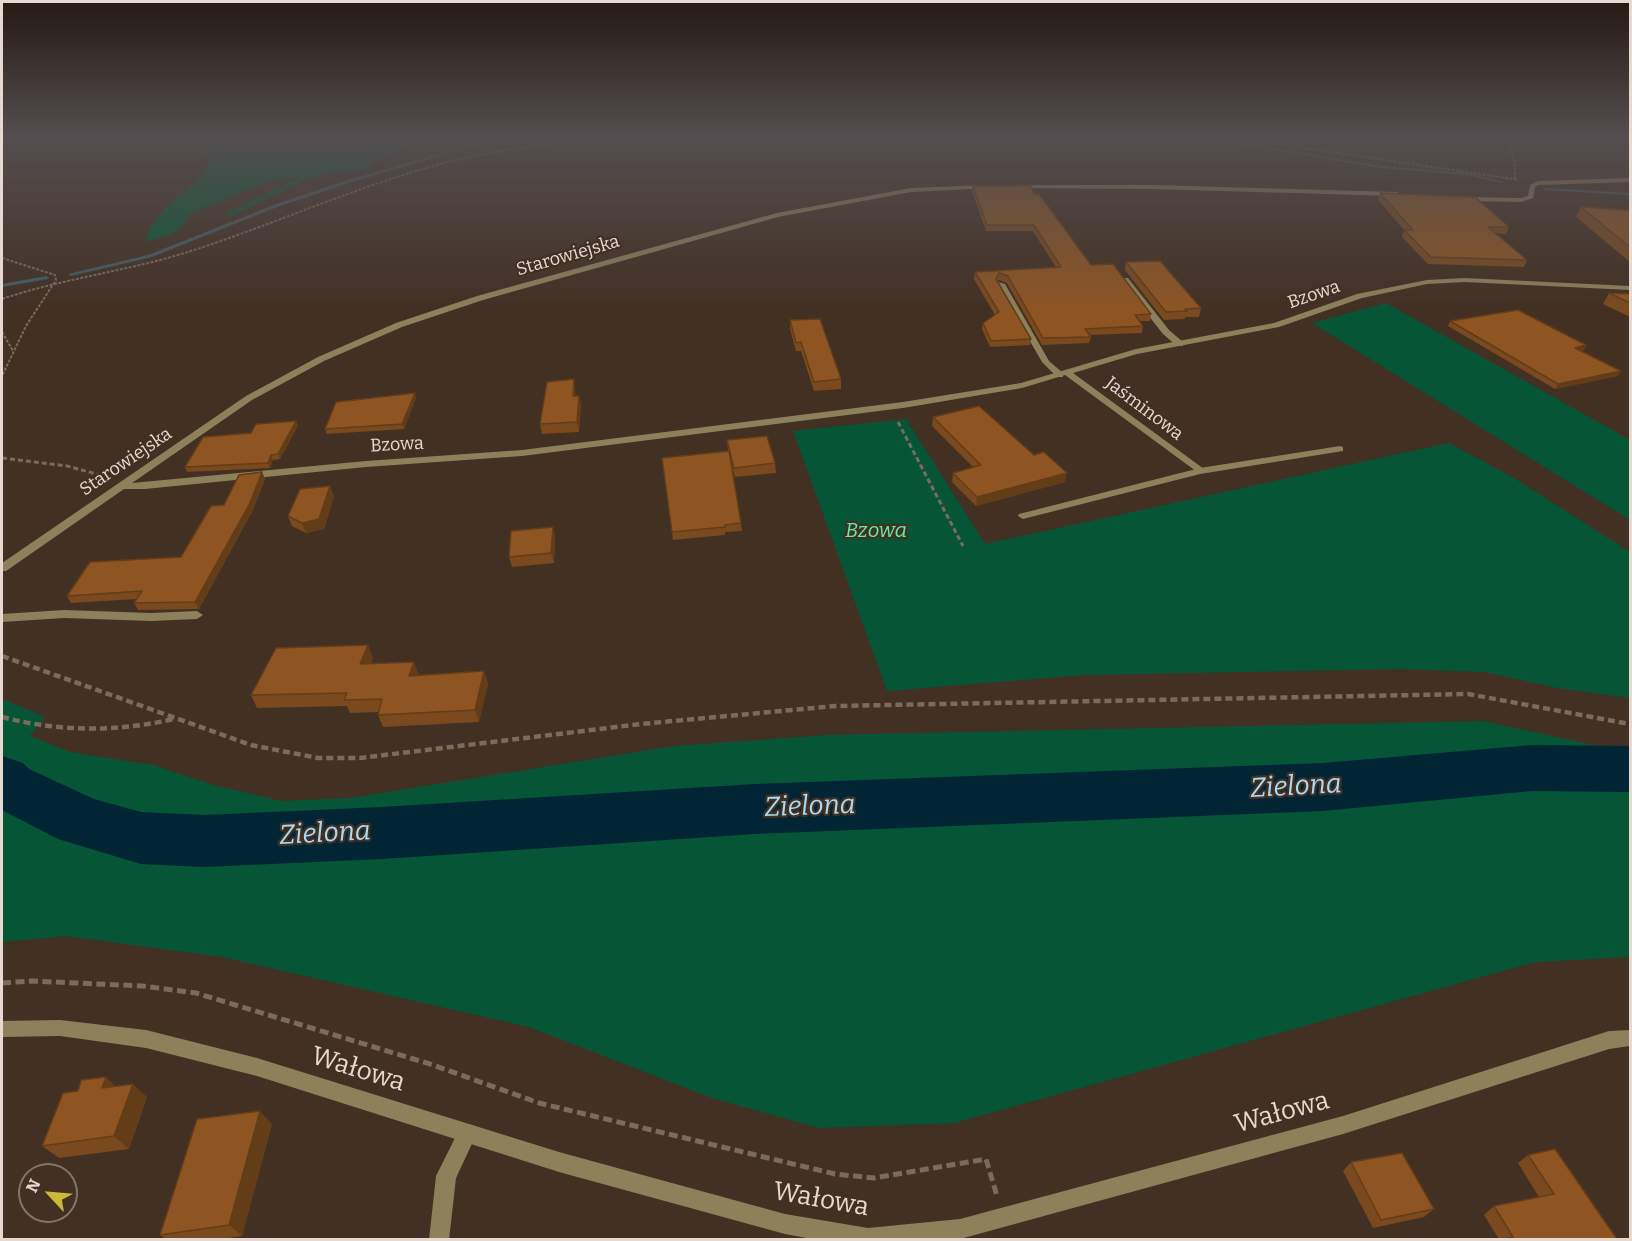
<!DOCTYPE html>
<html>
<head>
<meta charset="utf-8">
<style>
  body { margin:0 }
  #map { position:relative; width:1632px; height:1241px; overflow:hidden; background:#423023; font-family:Bitter,serif }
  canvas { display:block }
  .frame { position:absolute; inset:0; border:3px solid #e5d9d1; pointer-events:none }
  .north { position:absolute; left:18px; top:1163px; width:60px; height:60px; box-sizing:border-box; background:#423023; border:2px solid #837469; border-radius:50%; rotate:296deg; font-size:16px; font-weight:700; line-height:24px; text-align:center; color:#e5d9d1 }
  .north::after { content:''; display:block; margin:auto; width:21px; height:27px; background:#ccb938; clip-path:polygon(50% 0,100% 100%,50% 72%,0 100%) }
</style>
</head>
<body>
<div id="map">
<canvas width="1632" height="1241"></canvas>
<div class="frame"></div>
<div class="north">N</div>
</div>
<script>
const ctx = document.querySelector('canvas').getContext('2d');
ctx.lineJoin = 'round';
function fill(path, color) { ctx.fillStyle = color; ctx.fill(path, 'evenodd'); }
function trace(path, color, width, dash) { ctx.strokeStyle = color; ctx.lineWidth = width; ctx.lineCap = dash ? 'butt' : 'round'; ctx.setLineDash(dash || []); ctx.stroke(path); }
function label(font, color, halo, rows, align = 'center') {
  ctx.font = font + ' Bitter,serif'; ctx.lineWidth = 4.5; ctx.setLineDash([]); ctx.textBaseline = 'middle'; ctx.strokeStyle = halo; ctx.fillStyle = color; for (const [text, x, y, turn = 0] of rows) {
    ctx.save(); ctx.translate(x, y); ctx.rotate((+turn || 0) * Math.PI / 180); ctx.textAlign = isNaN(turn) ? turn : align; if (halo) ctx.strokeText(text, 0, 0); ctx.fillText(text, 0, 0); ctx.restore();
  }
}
fill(new Path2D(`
  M213 138H449L453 140 414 145 370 163 372 169 329 173 308 179 229 217 226 213 300 177 269 181 218 202 190 214 181 228 170 235 146 242C151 211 183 196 203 175 207 171 209 164 210 158L201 146Z
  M1386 303 1630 440V520L1312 323Z
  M906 419 985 544 1449 443 1514 478 1630 552V698L1557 688 1484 672 1402 669 1084 675 887 691 793 431Z
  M2 699 45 717 30 736 70 752 153 765 213 785 281 801 350 798 674 746 826 735 1483 721 1630 753V957L1535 962 954 1123 819 1128 712 1098 529 1027 222 957 66 936 2 942Z`), '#065536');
fill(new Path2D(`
  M495 138H500L352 182 280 206 152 257 71 276 68 274 148 255 276 204 348 180Z
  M1202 138H1210L1381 166 1466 173 1504 182 1502 183 1466 175 1381 168Z
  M1546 188 1630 193V195L1544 190V189Z
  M46 276 49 278 48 279 2 287V284Z`), '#455b64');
fill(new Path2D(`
  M1532 745 1630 746V792L1532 791 1323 811 755 834 382 859 204 867 141 864 58 839 2 810V756L23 763 29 769 94 799 141 812 204 815 382 807 755 784 1323 763Z`), '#012535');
trace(new Path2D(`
  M730 138H756
  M1238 138 1519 180
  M1250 138H1262
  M1506 138 1515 162V179
  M2 258 55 275 56 280 26 326 2 376
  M2 299C64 278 129 271 191 251 281 222 368 181 461 159 517 146 575 141 632 138
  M2 332 13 351`), '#7a6a5f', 2, [3, 1.5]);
trace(new Path2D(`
  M898 422 963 546
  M2 458 67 466 104 476`), '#7a6a5f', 3, [5, 3]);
trace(new Path2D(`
  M2 656 251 745 318 758H360L641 724 835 706 1468 694 1630 724
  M2 717C60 732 116 732 174 719`), '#7a6a5f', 4.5, [7, 4]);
trace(new Path2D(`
  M2 983 31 981 143 986 196 993 430 1064 539 1103 835 1174 874 1178 986 1159 997 1196`), '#7a6a5f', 5, [9, 4.5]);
fill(new Path2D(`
  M1122 278H1128L1169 330 1183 342V346H1177L1163 334 1122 282Z
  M998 282 1005 284 1049 361 1063 373V377H1057L1042 362 997 284Z
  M1340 446 1343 447V451L1200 474 1023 519 1018 516 1019 514 1200 468Z
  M64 610 151 613 197 611 203 615 197 619 151 621 64 618 2 622V614Z
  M468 1124 475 1126 477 1133 456 1178 449 1240H429L436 1176 461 1126Z`), '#8d815b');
fill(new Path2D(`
  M1630 178V182L1539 185 1535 187 1533 198 1522 202 1462 201 1459 199 1462 197 1521 198 1528 196 1530 185 1538 181Z
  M989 185 991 186V188L911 192 778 217 483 300 402 327 324 361 252 400 132 483 366 461 522 450 903 402 1021 383 1136 349 1274 323 1357 294 1427 280 1465 278 1630 286V290L1465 282 1427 284 1362 298 1279 327 1137 354 1073 373 1204 469 1205 471 1200 474 1065 375 1022 388 903 408 522 456 366 467 145 489H124L6 571H2V563L246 396 318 357 396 323 477 296 777 213 911 188Z
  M1016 185H1152L1397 192 1400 194 1397 196 1152 189 1014 188V186Z
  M60 1020 146 1030 257 1058 559 1152 785 1214 868 1228 960 1219 1343 1116 1609 1031 1630 1030V1046L1609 1049 1343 1134 960 1239 817 1240 785 1234 559 1172 257 1076 146 1048 60 1036 2 1037V1021Z`), '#8d815b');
fill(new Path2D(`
  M973 186 1034 194 1091 265 1151 314 1150 321H1140L1143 326 1142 333 1090 335 1091 337 1089 343 1042 345 1007 283 999 280 998 282 1031 339 1030 345 990 347 982 329 983 323 995 315 974 279 975 272 1056 267 1033 231H986L972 191Z
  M1380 193 1509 227 1506 234 1496 233 1527 260 1524 267 1428 264 1402 237 1404 230 1378 200Z
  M1581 207 1630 211V262L1576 217Z
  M1126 262 1201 308 1199 317H1185V319L1164 320 1125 270Z
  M1609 293 1630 294V317L1603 304Z
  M790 320 841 379V389L814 391 801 351H796L790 329Z
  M1450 321 1586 345 1584 350 1581 351 1618 376 1555 389 1448 326Z
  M575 389V396H579L581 405 579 432 542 434 540 424Z
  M416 397 404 429 327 434 325 429Z
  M933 417 1065 482 976 506 952 482 953 473 973 467 932 426Z
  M296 421 298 425 280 459 273 460 270 468 187 472 185 467 251 433Z
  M727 440 775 463 776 473 735 477 730 459 741 523 742 531 725 532V535L673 540 662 458 728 451Z
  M262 472 265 479 253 510 199 609 138 610 134 603 137 599 71 603 67 596 181 557Z
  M334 496 324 529 306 533 292 526 288 516Z
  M553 527 555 537 554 563 512 567 509 557Z
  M373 658 371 664 419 675 484 671 488 684 479 722 383 727 378 715 379 712 350 713 347 706 257 708 251 695Z
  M115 1086 147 1097 129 1149 59 1158 42 1146Z
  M272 1124 242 1236 222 1239H166L160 1235Z
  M1528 1155 1617 1239H1499L1484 1215 1494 1206 1539 1197 1518 1163Z
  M1351 1162 1434 1209 1424 1217 1373 1228 1343 1171Z`), '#7a491e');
fill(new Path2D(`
  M1586 345 1584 350 1573 352 1575 348Z
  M1621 371 1618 376 1555 389 1558 384Z
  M574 379 575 389V406L573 396Z
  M415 393 416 397 404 429 402 424Z
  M579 396 581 405 579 432 577 422Z
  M296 421 298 425 280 459 278 454Z
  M271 455 273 460 270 468 268 463Z
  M262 472 265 479 253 510 199 609 195 602Z
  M1067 473 1065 482 976 506 977 497Z
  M330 486 334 496 324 529 306 533 302 523Z
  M553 527 555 537 554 563 551 553Z
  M368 645 373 658 365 676 360 664Z
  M414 662 419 675 409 676Z
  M484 671 488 684 479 722 475 710Z
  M106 1077 120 1091 102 1088Z
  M133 1084 147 1097 129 1149 114 1136Z
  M260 1111 272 1124 242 1236 229 1225Z`), '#633c18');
const building = new Path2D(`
  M973 186H1031L1034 194H1039L1091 265 1113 264 1151 314 1135 315 1143 326 1085 329 1091 337 1043 338 1008 276 999 273 996 279 1031 339 991 341 983 323 999 312 975 272 1061 267 1034 225H987Z
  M1380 193 1475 197 1509 227H1488L1527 260 1431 257 1404 230H1413Z
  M1581 207 1628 210 1630 211V247Z
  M1160 261 1201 308 1185 309 1187 311 1166 312 1126 262Z
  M1609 293 1630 294V303Z
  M1518 310 1586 345 1575 348 1621 371 1558 384 1450 321Z
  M820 319 841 379 814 382 801 342 796 343 790 320Z
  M574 379 573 396H579L577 422 540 424 547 382Z
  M415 393 402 424 325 429 336 402Z
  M979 406 1034 455 1044 452 1067 473 977 497 953 473 981 465 933 417Z
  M296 421 278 454 271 455 268 463 185 467 203 437 251 433 256 424Z
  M767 436 775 463 734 468 727 440Z
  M729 451 741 523 725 525V527L672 532 662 458Z
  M262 472 250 503 195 602 134 603 142 591 67 596 90 562 181 557 211 506 224 505 239 475Z
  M330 486 319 519 302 523 288 516 300 489Z
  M553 527 551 553 509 557 511 531Z
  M368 645 360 664 414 662 409 676 484 671 475 710 378 715 382 699 344 700 347 693 251 695 276 648Z
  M106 1077 102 1088 133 1084 114 1136 42 1146 63 1093 78 1091 81 1080Z
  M260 1111 229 1225 160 1235 197 1119Z
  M1555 1149 1617 1239H1505L1513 1237 1494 1206 1554 1194 1528 1155Z
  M1402 1153 1434 1209 1381 1220 1351 1162Z`);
fill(building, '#8e5523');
trace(building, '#633c18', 1.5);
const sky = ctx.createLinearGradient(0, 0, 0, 311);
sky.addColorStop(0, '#241a13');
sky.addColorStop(0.44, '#544e50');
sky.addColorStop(1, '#544e5000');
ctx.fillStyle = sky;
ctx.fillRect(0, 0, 1632, 311);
label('18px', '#e5d9d1', '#423023', [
  ["Starowiejska",568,256,-16],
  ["Bzowa",1314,295,-19],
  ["Jaśminowa",1144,409,37],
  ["Bzowa",397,445,-3],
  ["Starowiejska",126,462,-34]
]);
label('italic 21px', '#60eba9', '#423023', [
  ["Bzowa",876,531]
]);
label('26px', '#e5d9d1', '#423023', [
  ["Wałowa",358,1070,17],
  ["Wałowa",1282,1113,-15],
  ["Wałowa",821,1200,10]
]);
label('italic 27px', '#a9d9f3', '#423023', [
  ["Zielona",1296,787,-3],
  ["Zielona",810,807,-2],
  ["Zielona",325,834,-3]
]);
</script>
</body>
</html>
